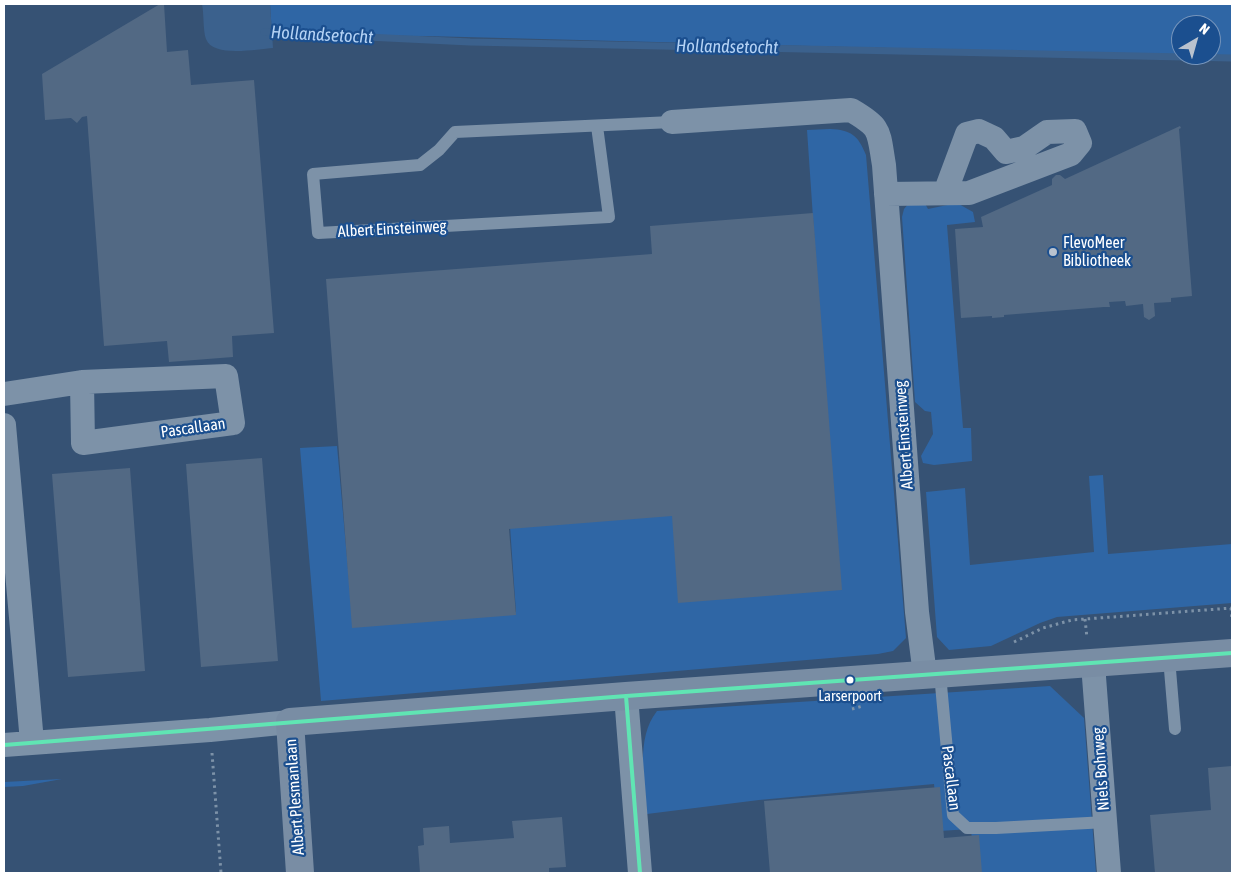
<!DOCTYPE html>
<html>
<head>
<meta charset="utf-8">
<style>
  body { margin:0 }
  #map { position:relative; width:1236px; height:877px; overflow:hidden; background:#365274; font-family:"Asap Condensed",sans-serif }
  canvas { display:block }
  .frame { position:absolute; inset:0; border:5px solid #fff; pointer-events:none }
  .north { position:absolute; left:1171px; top:15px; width:50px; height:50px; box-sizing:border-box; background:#1b4f8f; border:1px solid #7695bc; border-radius:50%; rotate:38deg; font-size:14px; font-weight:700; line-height:20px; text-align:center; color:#fff }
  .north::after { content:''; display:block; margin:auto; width:18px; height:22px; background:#b9c2ce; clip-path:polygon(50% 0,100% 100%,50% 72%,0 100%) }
</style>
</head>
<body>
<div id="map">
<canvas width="1236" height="877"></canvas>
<div class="frame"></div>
<div class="north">N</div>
</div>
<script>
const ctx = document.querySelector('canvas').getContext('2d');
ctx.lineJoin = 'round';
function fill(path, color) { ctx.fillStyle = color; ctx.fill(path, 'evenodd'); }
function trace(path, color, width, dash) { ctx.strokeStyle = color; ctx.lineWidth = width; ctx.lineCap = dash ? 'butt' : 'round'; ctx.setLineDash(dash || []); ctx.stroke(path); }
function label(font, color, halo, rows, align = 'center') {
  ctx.font = font + ' "Asap Condensed",sans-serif'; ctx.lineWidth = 4.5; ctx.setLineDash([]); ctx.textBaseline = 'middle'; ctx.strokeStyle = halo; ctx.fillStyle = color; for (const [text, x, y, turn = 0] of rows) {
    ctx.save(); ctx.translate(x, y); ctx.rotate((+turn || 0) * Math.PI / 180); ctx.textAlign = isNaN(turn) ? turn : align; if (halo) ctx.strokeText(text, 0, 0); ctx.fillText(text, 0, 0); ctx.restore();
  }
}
fill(new Path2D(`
  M270 4H1232V57L426 36 272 35ZM1181 25H1211V55H1181Z
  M830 129C851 130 858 135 866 155L906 638 893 651 878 654 321 701 300 448 337 446 353 625 516 612 510 526 672 513 838 583 807 130Z
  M923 200 928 209 957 203 973 212 975 222 947 225 963 428H971L972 461 934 465 923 463 921 456 933 434 931 412 925 411 915 402 902 217 904 209 910 202Z
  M1103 475 1108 554 1232 544V603L1057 617 1040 623 991 646 949 650 937 637 926 492 965 488 970 565 1094 552 1089 476Z
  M1050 686 1084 718 1096 873H975L971 829 939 831 934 784 759 800 647 814C645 781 635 739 657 711Z
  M62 779 23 786 4 787V782Z`), '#2f66a5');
fill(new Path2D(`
  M202 4H270L273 48C257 49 213 58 206 39 203 32 204 13 202 4Z`), '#3b618d');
trace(new Path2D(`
  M264 32 470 42 1232 58`), '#3b618d', 7);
fill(new Path2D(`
  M160 4H164L167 52 188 50 191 85 254 80 274 333 232 336 233 357 169 362 167 341 104 346 87 116 82 117 77 123 71 118 45 120 42 74Z
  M1180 126 1181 128 1179 129 1192 296 1171 298V302L1154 303 1155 316 1149 320 1144 317 1143 304 1126 306 1125 301 1109 302 1110 307H1104L1004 315V317L992 318V316L961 318 955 229 983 227 981 217 1052 185V179L1056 175H1060L1065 179Z
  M813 213 842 590 678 603 672 516 509 529 516 615 352 628 326 279 652 254 650 226Z
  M262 458 278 661 201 667 186 464Z
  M130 468 145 671 68 677 52 474Z
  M1232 766V873H1155L1150 815 1211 810 1208 768Z
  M940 787 944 838 979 835 982 873H770L764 801Z
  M562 817 566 867 549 868V873H420L418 846 424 845 423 828 449 826 450 843 514 838 512 821Z`), '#526984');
trace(new Path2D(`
  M1231 608 1232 620
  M1085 619 1087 638
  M1014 642 1043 628 1072 620 1232 608
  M852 709 863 706
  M212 753 221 873`), '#7d92a8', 3, [2.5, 4]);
trace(new Path2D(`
  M597 126 609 217 318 233 313 174 420 165 439 150 455 132 672 122
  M1169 658 1175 729
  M940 674 953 815 967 828H996L1106 822`), '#7d92a8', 12);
trace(new Path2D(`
  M672 122 851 110C882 128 878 130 884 165L917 612 925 675
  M886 194 969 193 1071 154 1080 143 1075 131 1047 132 1024 148 1006 152 994 138 979 131 967 134 945 193
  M4 394 82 382 226 376 233 423 83 443 82 382
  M4 425 32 742
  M1093 664 1109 873
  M626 696 640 873
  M4 745 210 730 290 722`), '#7d92a8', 24);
trace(new Path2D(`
  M300 873 290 722 626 696 1232 653`), '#798da4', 28);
trace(new Path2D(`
  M626 696 640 873
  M4 745 626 696 1232 653`), '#60e5b3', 4);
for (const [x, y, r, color] of [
  [1053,252,5,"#b9c2ce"],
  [850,680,4.5,"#fff"]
]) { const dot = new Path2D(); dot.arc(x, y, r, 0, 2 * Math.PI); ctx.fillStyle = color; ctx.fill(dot); trace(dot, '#1b4f8f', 2); }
label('15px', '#fff', '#1b4f8f', [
  ["Larserpoort",850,696]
]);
label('16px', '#fff', '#1b4f8f', [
  ["Albert Einsteinweg",392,229,-3],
  ["Pascallaan",193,428,-8],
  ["Albert Einsteinweg",904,435,-94],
  ["Niels Bohrweg",1101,769,-94],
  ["Pascallaan",951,778,83],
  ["Albert Plesmanlaan",295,797,-94]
]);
label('16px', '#fff', '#1b4f8f', [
  ["FlevoMeer",1063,243],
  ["Bibliotheek",1063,261]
], 'left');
label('italic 18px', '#b5d3f5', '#1b4f8f', [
  ["Hollandsetocht",322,35,3],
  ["Hollandsetocht",727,47,1]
]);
</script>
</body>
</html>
